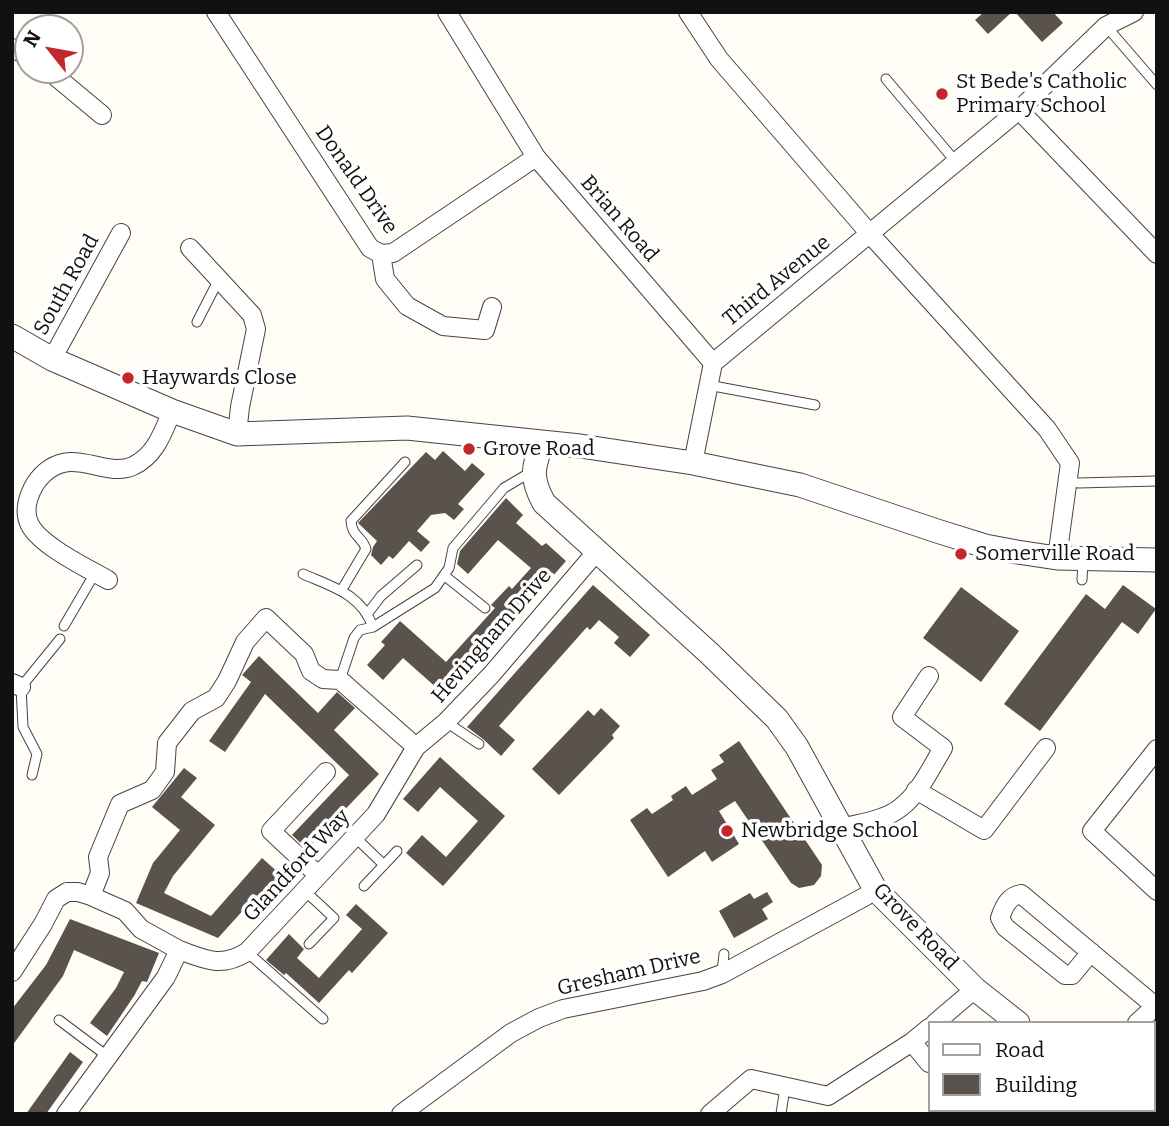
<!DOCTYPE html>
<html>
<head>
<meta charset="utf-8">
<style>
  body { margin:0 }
  #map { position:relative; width:1169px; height:1126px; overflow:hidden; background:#fffdf5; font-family:Bitter,serif }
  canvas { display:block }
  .frame { position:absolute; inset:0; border:14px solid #111; pointer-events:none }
  .legend { position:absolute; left:928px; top:1021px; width:228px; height:91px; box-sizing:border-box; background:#fff; border:2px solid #a0a0a0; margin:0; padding:9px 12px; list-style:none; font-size:21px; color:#111 }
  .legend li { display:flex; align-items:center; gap:14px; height:35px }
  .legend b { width:35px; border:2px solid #a0a0a0 }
  .north { position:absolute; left:14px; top:14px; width:70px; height:70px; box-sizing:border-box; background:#fff; border:2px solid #a0a0a0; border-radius:50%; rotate:301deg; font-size:19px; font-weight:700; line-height:28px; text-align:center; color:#111 }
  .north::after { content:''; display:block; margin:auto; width:24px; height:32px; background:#c4262e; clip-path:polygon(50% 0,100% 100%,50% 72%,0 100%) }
</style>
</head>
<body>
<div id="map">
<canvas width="1169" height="1126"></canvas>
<div class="frame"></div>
<ul class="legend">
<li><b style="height:9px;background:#fff"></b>Road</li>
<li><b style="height:19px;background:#5a524d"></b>Building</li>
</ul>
<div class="north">N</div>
</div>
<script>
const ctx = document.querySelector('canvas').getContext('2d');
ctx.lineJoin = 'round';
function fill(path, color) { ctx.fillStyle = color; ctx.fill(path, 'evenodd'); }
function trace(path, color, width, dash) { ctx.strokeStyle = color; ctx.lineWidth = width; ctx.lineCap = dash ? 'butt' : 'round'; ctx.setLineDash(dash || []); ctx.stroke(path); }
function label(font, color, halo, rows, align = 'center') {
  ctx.font = font + ' Bitter,serif'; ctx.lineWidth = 7; ctx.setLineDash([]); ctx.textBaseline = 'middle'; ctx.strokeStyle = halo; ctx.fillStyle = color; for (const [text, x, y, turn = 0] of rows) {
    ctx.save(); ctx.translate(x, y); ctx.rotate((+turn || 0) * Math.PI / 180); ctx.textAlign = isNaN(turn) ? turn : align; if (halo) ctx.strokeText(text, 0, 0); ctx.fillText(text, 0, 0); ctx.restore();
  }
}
fill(new Path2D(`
  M984 12H1012L988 34 975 20Z
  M1015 12H1053L1063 23 1042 42Z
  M443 451 465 471 472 463 485 474 458 504 464 509 454 520 445 513 431 515 417 531 430 542 421 552 409 541 393 559 389 556 381 565 371 555 373 547 377 541 358 523 426 452 435 460Z
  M506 498 523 515 516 523 542 546 546 543 566 561 545 585 542 583 506 624 508 627 447 697 403 658 383 680 367 665 385 645 381 642 400 621 446 662 495 608 491 605 509 586 512 589 531 568 498 540 468 574 457 564 460 551Z
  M593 585 650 635 630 657 614 643 619 637 599 620 590 630 587 627 499 726 515 740 501 756 483 739 467 727Z
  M1123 585 1156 609 1138 634 1122 622 1040 731 1004 704 1086 594 1105 609Z
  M961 587 1019 631 981 682 923 638Z
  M259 656 318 713 337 692 355 708 334 730 379 774 307 849 292 835 349 775 265 694 225 752 209 741 251 682 242 675Z
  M601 708 620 726 612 735 614 738 559 795 532 769 588 710 594 716Z
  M739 741 822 865 821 876 814 885 799 888 791 883 735 801 719 811 739 844 712 862 705 851 668 877 630 820 647 808 652 814 673 800 671 796 686 786 692 795 717 779 711 770 724 762 719 755Z
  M440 757 505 816 443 886 406 853 422 835 446 857 478 821 440 787 418 812 403 799Z
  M184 768 197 778 181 797 215 825 173 876 164 893 211 916 262 858 281 875 260 898 257 895 218 938 136 903 153 863 180 830 152 807Z
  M767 892 773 902 762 909 768 919 734 938 719 911 750 893 754 899Z
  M356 904 388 933 352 973 349 970 319 1003 286 973 284 975 266 960 289 934 304 949 297 958 319 978 362 929 346 915Z
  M70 919 159 953 147 982 142 981 134 996 107 1036 90 1023 116 988 124 972 74 950 63 976 12 1046V1009L46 965Z
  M70 1052 83 1062 46 1114H26Z`), '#5a524d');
const service = new Path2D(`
  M1106 26 1157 85
  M886 79 956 162
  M197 322 219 279
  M708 385 815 405
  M1067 480 1078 483 1157 481
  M303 574C333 587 361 594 373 627L360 630 354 638 340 680
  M445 576 485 608
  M1082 580 1083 560
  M341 591 366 549C362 536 352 537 351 521L405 462
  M368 613 381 596 417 565
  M64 626 95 573
  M373 627 435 588 449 568 453 548 504 488 531 472
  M446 722 479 744
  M32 775 37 754 23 727 21 687 60 639
  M355 837 384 865
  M364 886 397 851
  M305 891 334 918 309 944
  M247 952 323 1019
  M722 972 724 954
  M59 1020 107 1056
  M781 1114 785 1087`);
const minor = new Path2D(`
  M216 12 370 248 381 254 393 253 536 157
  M447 12 536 157 713 363 693 463
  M688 12 719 59 870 234 1047 429 1070 463 1057 558
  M12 48 28 56
  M48 70 102 115
  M1019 110 1157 254
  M190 248 252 315 256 329 240 407 237 434
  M381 254 385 279 407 306 443 326 485 330 492 307
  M52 359 121 233
  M713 363 1019 110 1106 26 1134 12
  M108 580C87 568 41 546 30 525 23 512 28 496 35 484 43 472 55 463 70 462 91 461 113 475 133 466 156 455 163 432 172 411
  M12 683 21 687
  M1157 749 1092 831 1157 891
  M916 790 984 830 1046 748
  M842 828C860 823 885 820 900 808 919 794 931 768 943 748L902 717 929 676
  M318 875 271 831 326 772
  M91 896 100 873 98 857 120 804 152 790 165 772 167 743 192 711 216 698 227 681 245 642 266 618 304 654 311 671 323 679 340 680 416 747
  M1091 952 1072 975H1065L1005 927 1000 918C1004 906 1009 896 1021 894L1155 1006
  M12 972 43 924 56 899 67 892H78L91 896 125 911 141 929 179 950
  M935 1023 975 989
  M1137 1023 1157 1005
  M912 1042 929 1063
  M969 1110 972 1114
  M66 1114 166 977 179 950C206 960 221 968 247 952L376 814 416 747 446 722 491 675 598 550
  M401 1114 511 1033 539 1018 563 1009 703 981 722 974 866 896 875 889
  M710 1114 751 1079 828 1096 912 1042 929 1028`);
const tertiary = new Path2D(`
  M12 336 52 359 172 411 237 434 407 428 580 446 693 463 800 485 937 531 985 546 1017 552 1057 558 1157 560
  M542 442C533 469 530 477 544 503L709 653 777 719 797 747 875 889 975 989 1018 1023
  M1127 1110 1131 1114`);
trace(service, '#444', 11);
trace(minor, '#444', 20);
trace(tertiary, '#444', 25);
trace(service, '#fff', 9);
trace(minor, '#fff', 18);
trace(tertiary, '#fff', 23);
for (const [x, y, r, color] of [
  [942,94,7,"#c4262e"],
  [128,378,7,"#c4262e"],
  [469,449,7,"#c4262e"],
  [961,554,7,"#c4262e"],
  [727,831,7,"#c4262e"]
]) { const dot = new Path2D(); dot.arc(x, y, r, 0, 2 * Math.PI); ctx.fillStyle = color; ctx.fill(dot); trace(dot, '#fff', 2.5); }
label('21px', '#111', '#fff', [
  ["St Bede's Catholic",956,82],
  ["Primary School",956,106],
  ["Haywards Close",142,378],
  ["Grove Road",483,449],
  ["Somerville Road",975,554],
  ["Newbridge School",741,831]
], 'left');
label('21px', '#111', '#fff', [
  ["Donald Drive",356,180,55],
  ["Brian Road",619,219,49],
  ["Third Avenue",777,281,-39],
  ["South Road",67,285,-61],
  ["Hevingham Drive",492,636,-49],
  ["Glandford Way",297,866,-47],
  ["Grove Road",915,927,46],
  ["Gresham Drive",629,973,-13]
]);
</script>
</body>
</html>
